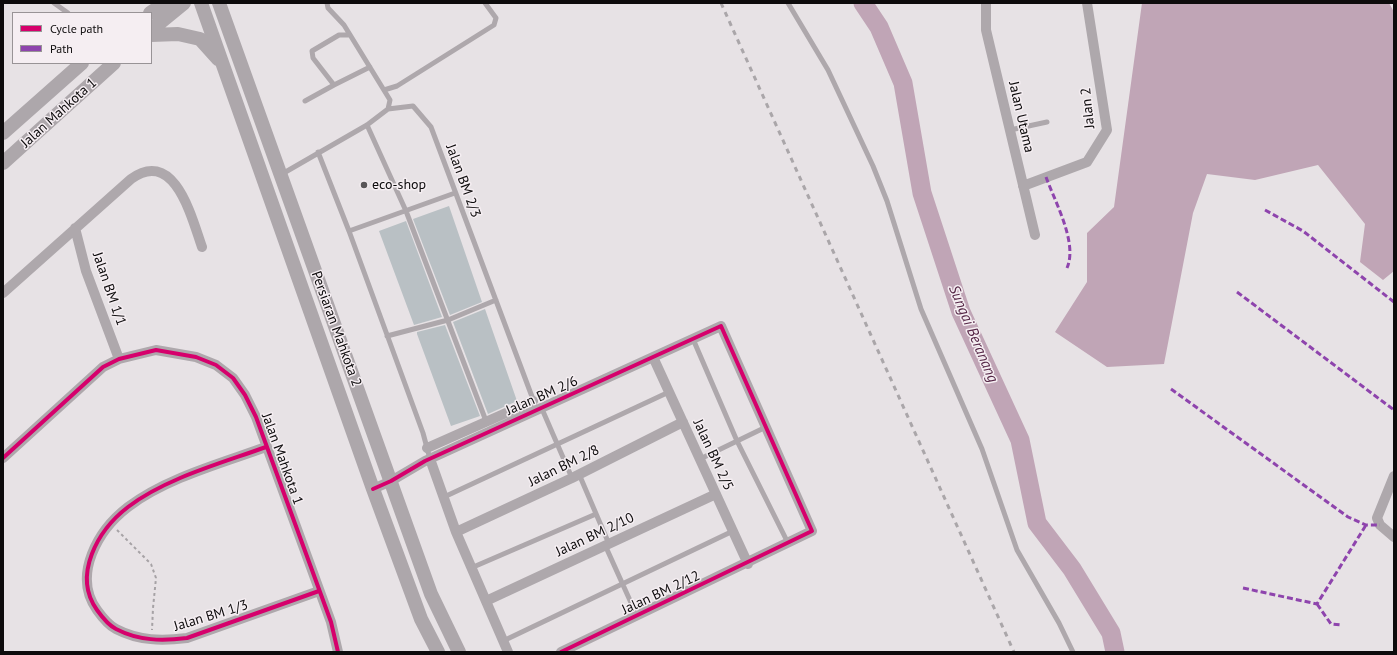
<!DOCTYPE html>
<html>
<head>
<meta charset="utf-8">
<style>
  body { margin:0 }
  #map { position:relative; width:1397px; height:655px; overflow:hidden; background:#e7e2e5; font-family:"PT Sans",sans-serif }
  canvas { display:block }
  .frame { position:absolute; inset:0; border:4px solid #0d0b0c; pointer-events:none }
  .legend { position:absolute; left:12px; top:12px; width:140px; height:52px; box-sizing:border-box; background:#f5eef2; border:1px solid #989396; margin:0; padding:5px 7px; list-style:none; font-size:12px; color:#0d0b0c }
  .legend li { display:flex; align-items:center; gap:8px; height:20px }
  .legend b { width:20px; border:1px solid #989396 }
</style>
</head>
<body>
<div id="map">
<canvas width="1397" height="655"></canvas>
<div class="frame"></div>
<ul class="legend">
<li><b style="height:5px;background:#d6006c"></b>Cycle path</li>
<li><b style="height:5px;background:#8e44ad"></b>Path</li>
</ul>
</div>
<script>
const ctx = document.querySelector('canvas').getContext('2d');
ctx.lineJoin = 'round';
function fill(path, color) { ctx.fillStyle = color; ctx.fill(path, 'evenodd'); }
function trace(path, color, width, dash) { ctx.strokeStyle = color; ctx.lineWidth = width; ctx.lineCap = dash ? 'butt' : 'round'; ctx.setLineDash(dash || []); ctx.stroke(path); }
function label(font, color, halo, rows, align = 'center') {
  ctx.font = font + ' "PT Sans",sans-serif'; ctx.lineWidth = 3; ctx.setLineDash([]); ctx.textBaseline = 'middle'; ctx.strokeStyle = halo; ctx.fillStyle = color; for (const [text, x, y, turn = 0] of rows) {
    ctx.save(); ctx.translate(x, y); ctx.rotate((+turn || 0) * Math.PI / 180); ctx.textAlign = isNaN(turn) ? turn : align; if (halo) ctx.strokeText(text, 0, 0); ctx.fillText(text, 0, 0); ctx.restore();
  }
}
fill(new Path2D(`
  M1142 3H1389L1394 12V271L1383 280 1360 262 1365 224 1318 165 1255 180 1207 174 1193 213 1164 364 1107 367 1055 332 1087 282V233L1114 207Z`), '#c0a5b6');
trace(new Path2D(`
  M863 3 879 27 903 83 922 193 961 312 1020 440 1037 523 1072 569 1111 633 1115 652`), '#c0a5b6', 19);
fill(new Path2D(`
  M449 206 482 302 450 315 413 219Z
  M406 221 442 317 414 325 379 231Z
  M485 309 517 401 488 414 453 322Z
  M445 325 480 416 451 426 417 334V332Z`), '#b9c0c4');
trace(new Path2D(`
  M117 530 151 564 156 578 153 608 152 630`), '#a6a2a5', 2, [3, 3]);
trace(new Path2D(`
  M54 3 68 13
  M327 3 328 8 344 25 390 100 388 109
  M788 3 828 70 873 166 887 201 921 309 982 449 1017 550 1059 623 1073 652
  M350 35H339L312 51 313 58 334 85 370 67
  M384 90 397 86 494 25 496 18 485 3
  M305 101 334 85
  M367 125 406 211 486 421
  M1010 130 1047 122
  M318 152 349 231
  M282 174 367 125 388 109 413 106 431 127 534 402
  M387 336 448 320 496 300
  M693 339 737 441 788 543
  M542 409 572 478
  M430 459 423 433 349 231 455 193
  M700 459 766 427
  M579 474 609 544
  M444 497 669 392
  M605 545 637 616
  M471 568 596 514
  M503 641 733 531`), '#aea8ac', 5);
trace(new Path2D(`
  M986 3V30L1035 235
  M1023 186 1087 162 1107 130 1087 3
  M75 228 86 271 119 359
  M3 293 131 179C175 147 192 219 202 247
  M653 357 748 564
  M266 447C222 463 166 478 128 507 98 530 72 575 97 610 102 617 108 625 116 629 139 641 162 641 187 638L319 591
  M427 448 533 401
  M3 458 103 367 119 359 156 350 196 357 216 365 233 378 245 395 256 417 331 622 338 652
  M430 459 456 532 508 652
  M1394 476 1377 518 1380 525 1394 537
  M373 489 391 481 425 461 721 326 812 531 561 652
  M456 532 572 478 683 422
  M486 601 716 494`), '#aea8ac', 10);
trace(new Path2D(`
  M201 3 373 489 421 619 438 652
  M219 3 431 594 459 652
  M150 13 165 3
  M151 30 184 3
  M151 35 178 34 200 39 218 59
  M3 133 82 63
  M3 163 114 63`), '#ada7ab', 14);
trace(new Path2D(`
  M721 3 1014 652`), '#aaa6a9', 3, [5, 5]);
trace(new Path2D(`
  M1046 177C1055 202 1078 243 1067 268
  M1265 210 1303 231 1394 302
  M1237 292 1394 410
  M1171 389 1348 517 1366 525H1380
  M1243 588 1317 604 1366 525
  M1317 604 1331 624 1341 625`), '#8e44ad', 3, [6, 3]);
trace(new Path2D(`
  M266 447C222 463 166 478 128 507 98 530 72 575 97 610 102 617 108 625 116 629 139 641 162 641 187 638L319 591
  M3 458 103 367 119 359 156 350 196 357 216 365 233 378 245 395 256 417 331 622 338 652
  M373 489 391 481 425 461 721 326 812 531 561 652`), '#d6006c', 4);
for (const [x, y, r, color] of [
  [364,185,4,"#595658"]
]) { const dot = new Path2D(); dot.arc(x, y, r, 0, 2 * Math.PI); ctx.fillStyle = color; ctx.fill(dot); trace(dot, '#f5eef2', 1.5); }
label('14px', '#0d0b0c', '#f5eef2', [
  ["Jalan 2",1088,108,-96],
  ["Jalan Mahkota 1",59,113,-42],
  ["Jalan Utama",1021,117,77],
  ["Jalan BM 2/3",463,181,70],
  ["Jalan BM 1/1",109,289,71],
  ["Persiaran Mahkota 2",336,329,70],
  ["Jalan BM 2/6",542,396,-24],
  ["Jalan BM 2/5",713,455,65],
  ["Jalan Mahkota 1",282,459,70],
  ["Jalan BM 2/8",564,466,-26],
  ["Jalan BM 2/10",595,535,-25],
  ["Jalan BM 2/12",661,593,-25],
  ["Jalan BM 1/3",211,616,-17]
]);
label('14px', '#0d0b0c', '#f5eef2', [
  ["eco-shop",372,185]
], 'left');
label('italic 15px', '#562747', '#f5eef2', [
  ["Sungai Beranang",973,334,67]
]);
</script>
</body>
</html>
